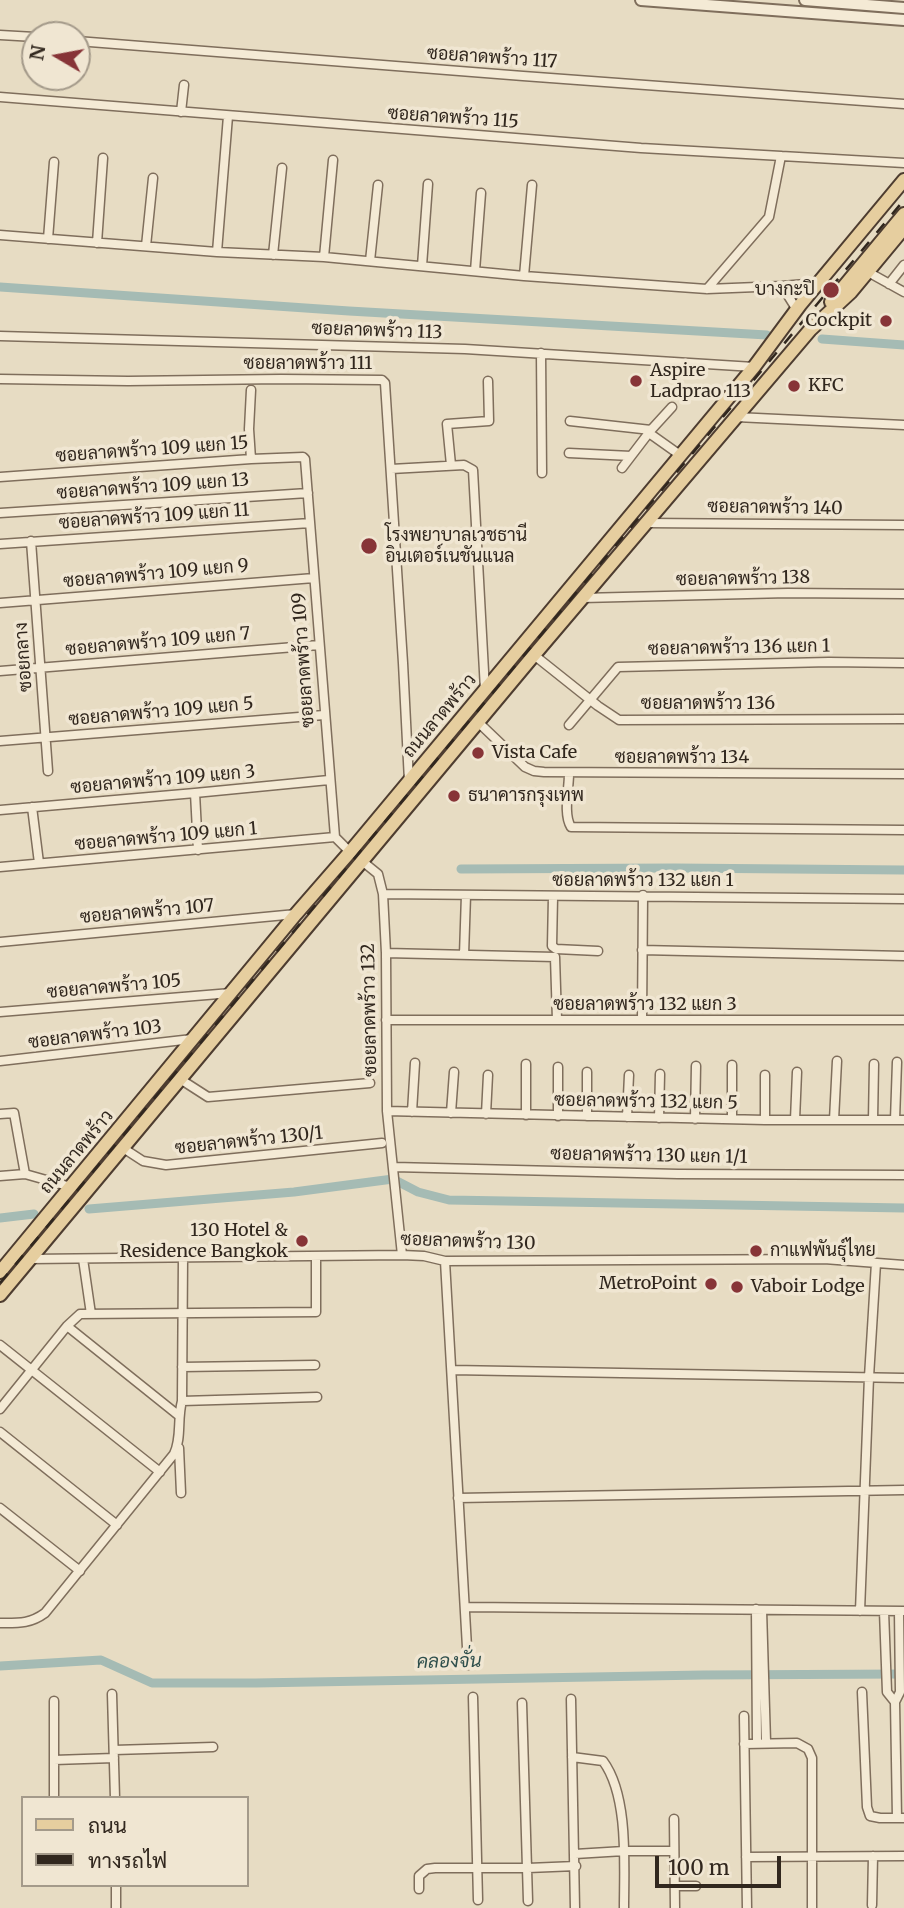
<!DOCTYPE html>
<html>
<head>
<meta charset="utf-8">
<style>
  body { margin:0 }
  #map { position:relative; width:904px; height:1908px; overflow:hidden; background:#e7dcc3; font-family:Merriweather,Sarabun,serif }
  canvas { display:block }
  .legend { position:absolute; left:21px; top:1796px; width:228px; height:91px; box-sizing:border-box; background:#f0e6d2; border:2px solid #a49a8a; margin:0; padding:9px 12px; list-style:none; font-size:21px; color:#31271e }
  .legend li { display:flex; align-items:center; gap:14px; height:35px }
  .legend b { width:35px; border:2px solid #a49a8a }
  .north { position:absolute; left:21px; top:21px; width:70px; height:70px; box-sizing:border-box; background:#f0e6d2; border:2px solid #a49a8a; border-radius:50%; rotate:280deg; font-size:19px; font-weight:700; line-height:28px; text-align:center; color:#31271e }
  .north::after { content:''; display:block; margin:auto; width:24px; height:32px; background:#873437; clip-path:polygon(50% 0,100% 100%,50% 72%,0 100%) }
  .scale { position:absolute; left:655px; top:1856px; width:126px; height:32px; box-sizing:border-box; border:4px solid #31271e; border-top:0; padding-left:9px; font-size:21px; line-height:24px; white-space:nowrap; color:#31271e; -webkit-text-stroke:5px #f0e6d2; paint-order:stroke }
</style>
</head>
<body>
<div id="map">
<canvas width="904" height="1908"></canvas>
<ul class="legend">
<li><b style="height:9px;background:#e6ce9f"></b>ถนน</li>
<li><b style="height:9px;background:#31271e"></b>ทางรถไฟ</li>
</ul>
<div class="north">N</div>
<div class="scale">100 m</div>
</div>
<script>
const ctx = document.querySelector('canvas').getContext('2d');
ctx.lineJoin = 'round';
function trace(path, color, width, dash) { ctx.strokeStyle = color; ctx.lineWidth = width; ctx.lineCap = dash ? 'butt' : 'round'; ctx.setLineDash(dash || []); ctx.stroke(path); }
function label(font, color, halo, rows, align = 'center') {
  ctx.font = font + ' Merriweather,Sarabun,serif'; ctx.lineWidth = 7; ctx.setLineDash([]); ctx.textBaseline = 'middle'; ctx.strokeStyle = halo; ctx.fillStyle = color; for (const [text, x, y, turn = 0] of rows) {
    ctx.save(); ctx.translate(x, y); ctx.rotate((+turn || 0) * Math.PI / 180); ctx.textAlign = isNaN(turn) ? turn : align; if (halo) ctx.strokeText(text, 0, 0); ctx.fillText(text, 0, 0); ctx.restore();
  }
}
trace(new Path2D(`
  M0 287 349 311 767 335
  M822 339 904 345
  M461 869 675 868 904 870
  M89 1209 294 1192 393 1179 418 1192 449 1200 904 1208
  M0 1218 34 1214
  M0 1666 101 1660 152 1683H256L703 1675 904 1674`), '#a5bbb4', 9);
const minor = new Path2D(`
  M0 35 35 37
  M77 41 523 76 904 104
  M0 97 641 148 904 163
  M181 112 184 85
  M0 235 217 252 324 257 524 276 707 289 782 286 817 283
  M48 239 54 162
  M97 243 103 158
  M146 246 153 178
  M217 252 228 116
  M273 255 282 168
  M324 257 333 160
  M370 261 378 185
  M422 266 428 184
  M475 271 481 193
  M868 272 904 292
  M524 276 532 185
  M889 284 904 265
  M782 286 797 310
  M707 289 769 217 781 156
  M0 336 465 349 754 367
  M541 353 542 473
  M0 379 128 381 281 379 382 380 385 383 403 663 409 781
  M251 390 249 429 251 459
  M736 417 904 425
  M570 421 651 430
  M649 433 680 455
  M569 453 631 456
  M451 465 447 424 489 421 488 381
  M622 468 651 430 672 407
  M391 469 464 465 473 470 485 690
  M0 477 251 459 303 457 305 459 335 837 350 852
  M0 513 308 493
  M646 523 904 525
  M31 541 48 771
  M0 544 310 523
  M582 598 788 593 904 594
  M0 603 314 578
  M534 655 598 706 619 720 904 719
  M0 671 319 645
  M478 722 525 767 534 771 544 772 904 774
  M569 725 618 667 829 662 904 663
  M0 741 324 715
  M569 774C569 789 563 814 571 827L904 830
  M195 793 198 850
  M32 807 39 863
  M0 810 195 793 329 780
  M362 861 378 874 383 894 386 953 387 1111 402 1255
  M0 867 335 837
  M383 894 904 899
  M553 897 552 946 556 949 598 951
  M0 942 296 914
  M642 950 904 956
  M386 953 555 957 557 1020
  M464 955 466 895
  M0 1012 231 993
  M386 1020H904
  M642 1020 643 895
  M0 1061 192 1039
  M526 1064V1115
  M587 1072V1116
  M180 1079 208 1097 370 1083
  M387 1111 765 1120H904
  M412 1112 415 1063
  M451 1113 454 1072
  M0 1114 14 1113 25 1174
  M486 1114 488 1075
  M558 1116V1067
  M627 1117 629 1075
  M659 1118 660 1074
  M695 1119 696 1066
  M732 1119V1065
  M765 1120V1075
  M795 1120 797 1072
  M834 1120 837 1061
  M873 1120 874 1064
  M895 1120 897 1062
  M123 1148 143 1161 166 1165 382 1143
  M394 1167 678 1174 904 1175
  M0 1176 25 1174 71 1187
  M30 1259 402 1255 424 1256 445 1261 824 1259 904 1265
  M83 1259 91 1314
  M445 1261 468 1665
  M67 1326 178 1415
  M0 1345 160 1472
  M182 1367 315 1365
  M452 1370 904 1378
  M182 1401 317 1397
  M0 1409 67 1326 80 1314 316 1312V1256
  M0 1432 117 1525
  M179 1448 181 1493
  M458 1498 904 1490
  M0 1508 80 1571
  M466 1607 904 1611
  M756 1609 757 1743
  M762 1610 766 1742
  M860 1611 869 1377 876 1263
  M884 1611 887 1692 895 1702 900 1692 899 1611
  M0 1623C18 1623 30 1624 45 1613L174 1454C182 1438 177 1419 182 1401L183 1257
  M862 1692 867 1807 870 1816 880 1818H904
  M112 1694 115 1798
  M473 1697 478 1900
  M571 1699 575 1908
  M895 1702 897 1818
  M522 1703 528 1901
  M744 1716 747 1908
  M744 1744 797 1743 808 1749 812 1758V1908
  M114 1750 213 1747
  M572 1757 603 1761C629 1796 624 1866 624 1908
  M54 1760 114 1758
  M54 1798V1701
  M674 1819 675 1908
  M575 1854 624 1851H674
  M746 1857 904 1856
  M675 1886H696
  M419 1889V1876L427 1869 435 1868H528L576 1866
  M872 1905 873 1856
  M116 1908V1885`);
const tertiary = new Path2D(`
  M641 0 904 20
  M805 0 904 8`);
const primary = new Path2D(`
  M831 302 904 214
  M0 1272 296 914 350 852 754 367 800 305 904 180
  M0 1295 534 655 810 330 851 292 904 228`);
trace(minor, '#7f6e5c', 11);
trace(tertiary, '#7f6e5c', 14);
trace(primary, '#4e3d30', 16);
trace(minor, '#f4ead5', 8);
trace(tertiary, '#f4ead5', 10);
trace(primary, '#e6ce9f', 12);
trace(new Path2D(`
  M0 1283 904 200`), '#31271e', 2.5, [12, 12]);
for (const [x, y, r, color] of [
  [831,290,9,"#873437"],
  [886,321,7,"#873437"],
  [636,381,7,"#873437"],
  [794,386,7,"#873437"],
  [369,546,9,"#873437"],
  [478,753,7,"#873437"],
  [454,796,7,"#873437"],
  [302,1241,7,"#873437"],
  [756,1251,7,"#873437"],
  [711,1284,7,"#873437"],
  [737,1287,7,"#873437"]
]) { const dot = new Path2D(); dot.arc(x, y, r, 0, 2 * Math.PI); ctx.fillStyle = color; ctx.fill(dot); trace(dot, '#f0e6d2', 2.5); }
label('18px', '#31271e', '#f0e6d2', [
  ["ซอยลาดพร้าว 117",492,58,4],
  ["ซอยลาดพร้าว 115",453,118,4],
  ["ซอยลาดพร้าว 113",377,331,2],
  ["ซอยลาดพร้าว 111",308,364],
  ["ซอยลาดพร้าว 109 แยก 15",152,450,-4],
  ["ซอยลาดพร้าว 109 แยก 13",153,487,-4],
  ["ซอยลาดพร้าว 140",775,508,1],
  ["ซอยลาดพร้าว 109 แยก 11",154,517,-4],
  ["ซอยลาดพร้าว 109 แยก 9",156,574,-5],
  ["ซอยลาดพร้าว 138",743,579,-1],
  ["ซอยลาดพร้าว 109 แยก 7",158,642,-5],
  ["ซอยลาดพร้าว 136 แยก 1",739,648,-1],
  ["ซอยกลาง",24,657,-94],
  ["ซอยลาดพร้าว 109",304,660,-94],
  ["ซอยลาดพร้าว 136",708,704],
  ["ซอยลาดพร้าว 109 แยก 5",161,712,-5],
  ["ถนนลาดพร้าว",440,716,-50],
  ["ซอยลาดพร้าว 134",682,758],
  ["ซอยลาดพร้าว 109 แยก 3",163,780,-5],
  ["ซอยลาดพร้าว 109 แยก 1",166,837,-5],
  ["ซอยลาดพร้าว 132 แยก 1",643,881],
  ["ซอยลาดพร้าว 107",147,912,-5],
  ["ซอยลาดพร้าว 105",114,987,-5],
  ["ซอยลาดพร้าว 132 แยก 3",645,1005],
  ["ซอยลาดพร้าว 132",370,1010,-91],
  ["ซอยลาดพร้าว 103",95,1035,-7],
  ["ซอยลาดพร้าว 132 แยก 5",646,1102,1],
  ["ซอยลาดพร้าว 130/1",249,1141,-6],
  ["ถนนลาดพร้าว",77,1152,-50],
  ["ซอยลาดพร้าว 130 แยก 1/1",649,1156,1],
  ["ซอยลาดพร้าว 130",468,1242,2]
]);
label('18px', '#31271e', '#f0e6d2', [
  ["บางกะปิ",815,290,"right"],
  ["Cockpit",872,321,"right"],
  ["Aspire",650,371],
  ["Ladprao 113",650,392],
  ["KFC",808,386],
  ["โรงพยาบาลเวชธานี",385,536],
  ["อินเตอร์เนชันแนล",385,557],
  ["Vista Cafe",492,753],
  ["ธนาคารกรุงเทพ",468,796],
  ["130 Hotel &",288,1231,"right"],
  ["Residence Bangkok",288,1252,"right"],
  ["กาแฟพันธุ์ไทย",770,1251],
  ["MetroPoint",697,1284,"right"],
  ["Vaboir Lodge",751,1287]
], 'left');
label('italic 19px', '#2f4f4c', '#f0e6d2', [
  ["คลองจั่น",449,1662,-1]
]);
</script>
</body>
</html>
